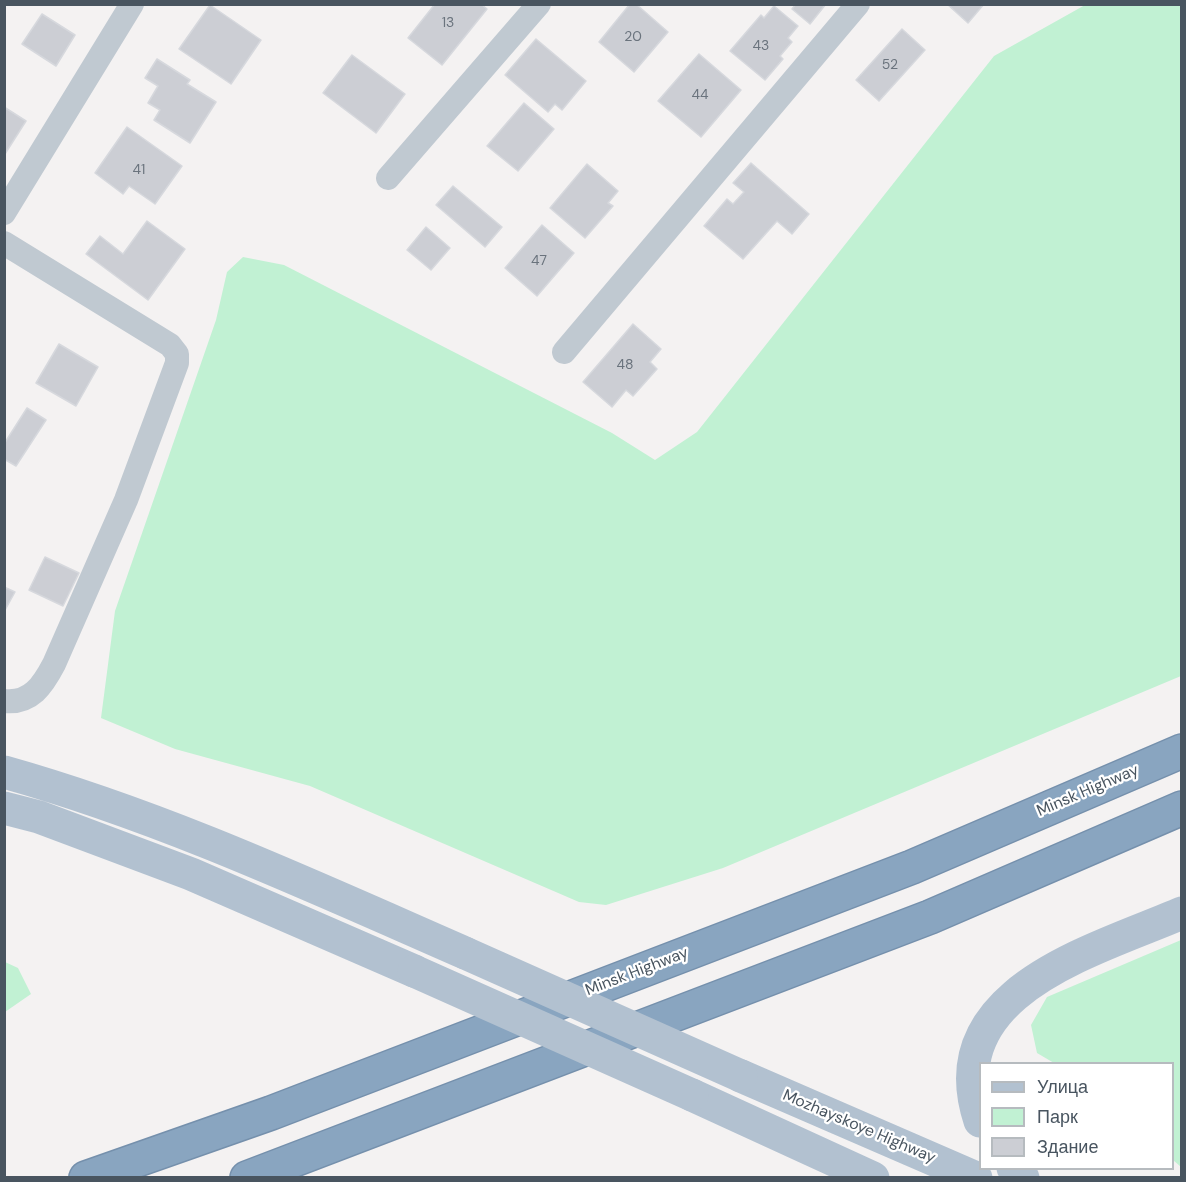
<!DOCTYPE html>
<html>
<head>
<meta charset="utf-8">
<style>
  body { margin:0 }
  #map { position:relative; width:1186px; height:1182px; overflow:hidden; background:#f4f2f2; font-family:"DM Sans",sans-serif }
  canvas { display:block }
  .frame { position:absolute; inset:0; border:6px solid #495560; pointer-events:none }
  .legend { position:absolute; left:979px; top:1062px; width:195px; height:108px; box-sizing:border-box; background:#fff; border:2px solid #b6bbbf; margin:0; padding:8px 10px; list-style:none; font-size:18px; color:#495560 }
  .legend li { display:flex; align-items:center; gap:12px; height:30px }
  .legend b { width:30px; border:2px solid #b6bbbf }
</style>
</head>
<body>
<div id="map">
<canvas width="1186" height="1182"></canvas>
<div class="frame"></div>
<ul class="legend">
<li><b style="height:8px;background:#b2c1d0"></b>Улица</li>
<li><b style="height:16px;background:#c1f1d3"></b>Парк</li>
<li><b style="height:16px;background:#ccced4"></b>Здание</li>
</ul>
</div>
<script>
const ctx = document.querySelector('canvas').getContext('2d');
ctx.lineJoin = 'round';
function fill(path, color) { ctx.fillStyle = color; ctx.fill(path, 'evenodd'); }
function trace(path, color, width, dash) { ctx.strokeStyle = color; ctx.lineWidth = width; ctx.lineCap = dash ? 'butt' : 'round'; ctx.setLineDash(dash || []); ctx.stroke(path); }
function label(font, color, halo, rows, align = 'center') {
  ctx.font = font + ' "DM Sans",sans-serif'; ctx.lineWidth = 4.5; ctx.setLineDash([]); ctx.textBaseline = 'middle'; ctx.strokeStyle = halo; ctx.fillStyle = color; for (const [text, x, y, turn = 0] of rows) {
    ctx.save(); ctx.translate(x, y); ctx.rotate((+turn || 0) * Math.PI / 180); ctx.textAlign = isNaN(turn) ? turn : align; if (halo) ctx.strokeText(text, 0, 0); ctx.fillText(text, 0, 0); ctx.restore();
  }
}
fill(new Path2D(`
  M1085 5H1181V676L723 868 606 905 579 902 310 786 175 749 101 718 115 611 216 320 227 272 243 257 284 265 612 433 655 460 697 432 994 56Z
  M1181 940V1167L1173 1160 1172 1064 1054 1063 1037 1053 1031 1025 1047 997Z
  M5 962 18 968 31 994 5 1012Z`), '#c1f1d3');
const building = new Path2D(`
  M435 4H481L487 9 442 65 408 38Z
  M630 4H636L668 32 634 72 599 42Z
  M796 4H826L810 24 792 9Z
  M947 4H984L968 23Z
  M210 5 261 40 231 84 179 49Z
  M774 6 798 26 788 38 792 42 780 56 783 59 765 80 730 51 761 15 764 18Z
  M42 14 75 35 56 66 22 44Z
  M902 29 925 50 879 101 856 80Z
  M536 39 586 81 562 110 555 104 548 112 505 75Z
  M699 54 741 90 701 137 658 101Z
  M352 55 405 94 376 133 323 93Z
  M157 59 190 80 187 84 216 102 190 143 154 120 160 110 148 103 158 86 145 78Z
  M524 103 554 129 518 171 487 146Z
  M4 107 26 121 5 154H4Z
  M127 127 182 166 155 204 129 186 123 194 95 173Z
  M751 163 809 214 792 234 777 221 743 259 704 226 727 199 733 204 744 192 733 183Z
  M587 164 618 191 608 203 613 206 585 238 550 208Z
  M453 186 502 227 485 247 436 205Z
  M147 221 185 249 148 300 86 254 100 236 123 254Z
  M542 225 574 253 537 296 505 268Z
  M426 227 450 248 431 270 407 250Z
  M633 324 661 349 650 362 657 369 633 396 626 390 612 407 583 382Z
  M59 344 98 367 76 406 36 383Z
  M27 408 46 420 16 466 4 459V444Z
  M45 557 79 573 63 606 29 590Z
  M4 587 15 592 4 612Z`);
fill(building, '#ccced4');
trace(building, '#d6d8dd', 1.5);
const highway = new Path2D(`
  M86 1178 271 1113 912 867 1182 751
  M247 1178 930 917 1182 808`);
trace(highway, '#7590ac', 36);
trace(new Path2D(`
  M388 178 539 4
  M4 213 132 4
  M4 243 170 345 177 354V363L126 500 54 664C43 685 31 704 4 701
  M564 352 858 4`), '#c0c9d1', 24);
trace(new Path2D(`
  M4 772C164 817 314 887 465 953
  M4 808 39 817 191 874 414 971
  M741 1076 976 1178
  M692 1095 873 1178
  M980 1121C937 992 1091 952 1182 913
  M1013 1168 1023 1178`), '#b2c1d0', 33);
trace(highway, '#89a5c0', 33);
trace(new Path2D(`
  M465 953 741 1076
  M414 971 692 1095`), '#b2c1d0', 33);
label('14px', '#6a737d', null, [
  ["13",448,23],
  ["20",633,37],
  ["43",761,46],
  ["52",890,65],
  ["44",700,95],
  ["41",139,170],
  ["47",539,261],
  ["48",625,365]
]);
label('16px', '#495560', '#fff', [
  ["Minsk Highway",1088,791,-23],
  ["Minsk Highway",637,972,-21],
  ["Mozhayskoye Highway",859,1127,23]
]);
</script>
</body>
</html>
